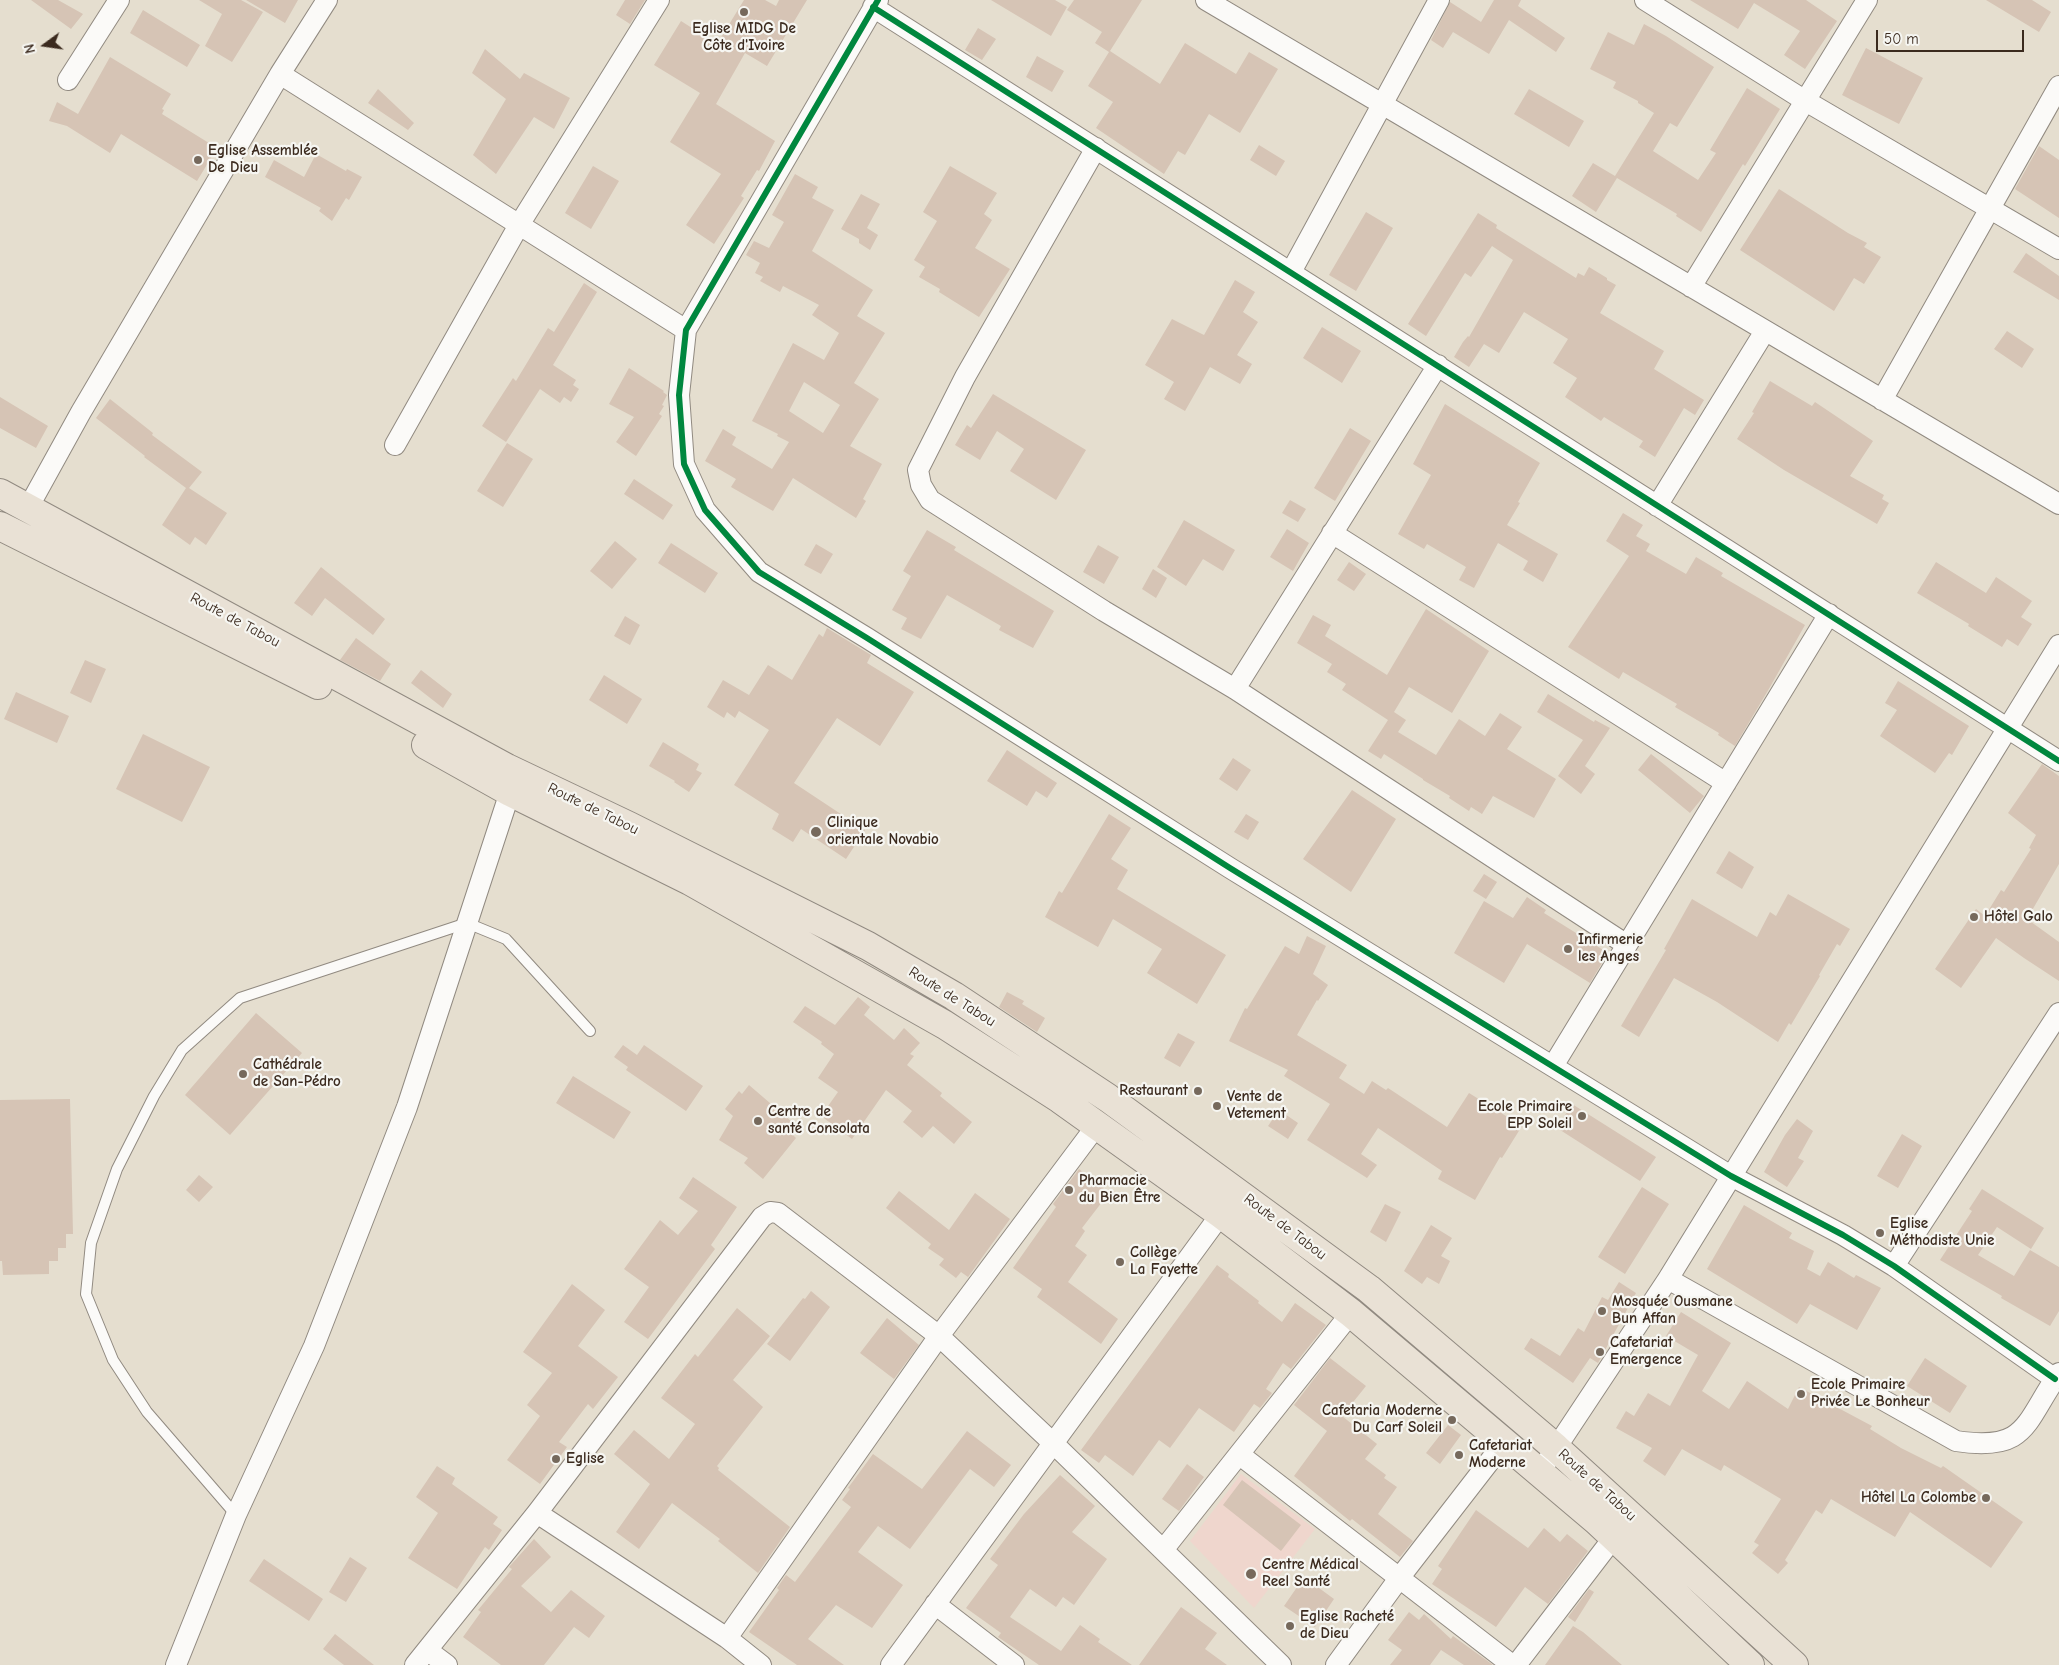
<!DOCTYPE html>
<html>
<head>
<meta charset="utf-8">
<style>
  body { margin:0 }
  #map { position:relative; width:2059px; height:1665px; overflow:hidden; background:#e5decf; font-family:"Comic Neue",sans-serif }
  canvas { display:block }
  .north { position:absolute; left:20px; top:20px; width:50px; height:50px; -webkit-text-stroke:4px #f6f6f2; paint-order:stroke; rotate:256deg; font-size:14px; font-weight:700; line-height:20px; text-align:center; color:#3b2a1e }
  .north::after { content:''; display:block; margin:auto; width:18px; height:22px; background:#3b2a1e; clip-path:polygon(50% 0,100% 100%,50% 72%,0 100%) }
  .scale { position:absolute; left:1876px; top:30px; width:148px; height:22px; box-sizing:border-box; border:2px solid #3b2a1e; border-top:0; padding-left:6px; font-size:15px; line-height:18px; white-space:nowrap; color:#3b2a1e; -webkit-text-stroke:4px #f6f6f2; paint-order:stroke }
</style>
</head>
<body>
<div id="map">
<canvas width="2059" height="1665"></canvas>
<div class="north">N</div>
<div class="scale">50 m</div>
</div>
<script>
const ctx = document.querySelector('canvas').getContext('2d');
ctx.lineJoin = 'round';
function fill(path, color) { ctx.fillStyle = color; ctx.fill(path, 'evenodd'); }
function trace(path, color, width, dash) { ctx.strokeStyle = color; ctx.lineWidth = width; ctx.lineCap = dash ? 'butt' : 'round'; ctx.setLineDash(dash || []); ctx.stroke(path); }
function label(font, color, halo, rows, align = 'center') {
  ctx.font = font + ' "Comic Neue",sans-serif'; ctx.lineWidth = 4.5; ctx.setLineDash([]); ctx.textBaseline = 'middle'; ctx.strokeStyle = halo; ctx.fillStyle = color; for (const [text, x, y, turn = 0] of rows) {
    ctx.save(); ctx.translate(x, y); ctx.rotate((+turn || 0) * Math.PI / 180); ctx.textAlign = isNaN(turn) ? turn : align; if (halo) ctx.strokeText(text, 0, 0); ctx.fillText(text, 0, 0); ctx.restore();
  }
}
fill(new Path2D(`
  M1241 1474 1315 1529 1254 1608 1190 1541Z`), '#efd6cd');
fill(new Path2D(`
  M31 0H58L83 14 71 29Z
  M199 0H241L263 12 232 62 205 46 222 14Z
  M246 0H298L285 23Z
  M625 0H645L630 24 616 15Z
  M744 0H765L776 6 779 0H807L767 66 745 53 716 104 775 141 759 171 757 170 741 196 744 198 714 244 686 225 721 174 670 142 700 93 654 65 681 21 717 44Z
  M991 0H1055L1067 7 1051 36Z
  M1074 0H1142L1110 51 1160 84 1185 43 1236 74 1249 52 1278 69 1240 133 1209 114 1185 155 1178 151 1164 174 1096 128 1113 102 1088 86 1109 52 1095 43 1102 32 1067 10Z
  M1494 0H1521L1518 6 1565 38 1556 52 1509 20 1489 54 1453 32 1443 48 1431 40 1450 2 1481 22Z
  M1690 0H1806L1837 21 1805 69 1784 55 1800 31 1754 3 1738 29Z
  M1986 0H2032L2051 12 2039 32Z
  M143 10 200 45 187 67 130 33Z
  M1644 24 1666 36 1714 67 1677 127 1670 123 1653 151 1698 180 1716 153 1710 150 1747 88 1780 109 1745 166 1743 164 1701 232 1676 216 1677 214 1617 178 1596 212 1572 196 1593 163 1615 176 1654 113 1638 103V101L1613 88 1616 82 1590 69 1608 32 1634 45Z
  M978 28 996 39 982 60 965 50Z
  M1866 48 1923 78 1899 124 1842 95Z
  M485 49 520 79 524 73 570 98 554 129 534 117 496 174 473 155 506 99 472 73Z
  M1037 56 1064 71 1052 92 1026 77Z
  M110 57 171 94 162 109 164 110 162 114 217 148 197 181 121 134 110 153 67 126 49 121 57 102 78 114Z
  M378 89 414 123 408 130 368 103Z
  M1529 89 1584 121 1569 147 1514 114Z
  M1259 145 1285 161 1276 176 1250 160Z
  M2039 146 2059 160V218L2015 189Z
  M316 154 346 171 347 169 362 177 349 200 346 198 332 221 319 211 321 208 265 177 274 160 304 177Z
  M593 166 619 181 591 229 565 213Z
  M950 166 997 193 984 214 992 220 975 248 1010 269 979 317 939 292 940 289 919 277 925 267 914 260 937 221 923 212Z
  M795 174 818 187 812 198 834 210 812 251 873 290 857 316 885 333 854 383 879 399 850 446 882 464 863 499 866 501 856 518 793 478 773 511 731 487 736 479 705 461 723 429 736 437 732 445 772 469 789 442 777 436 778 434 752 421 793 343 824 360 839 333 812 315 819 305 783 286 780 292 760 281 763 277 755 273 760 263 746 255 754 241 769 248 784 222 772 215ZM804 382 840 405 823 433 789 411Z
  M1779 189 1848 233 1867 243 1864 247 1881 257 1864 284 1854 278 1834 311 1740 250Z
  M861 194 880 204 867 228 878 235 870 250 859 243V239L841 229Z
  M1366 212 1393 228 1356 291 1329 275Z
  M1478 213 1497 225 1496 228 1576 278 1578 273 1584 276 1589 267 1607 278V280L1616 285 1600 313 1664 351 1654 369 1704 400 1695 415 1684 408 1655 457 1639 447 1643 441 1604 417 1601 421 1565 397 1577 378 1553 363 1568 339 1524 312 1499 353 1484 344 1469 367 1454 357 1463 342 1468 336 1469 337 1513 260 1492 246 1471 277 1465 273 1426 336 1408 324Z
  M2026 253 2059 276V300L2013 272Z
  M1235 280 1255 292 1243 312 1258 322 1237 355 1252 364 1240 384 1210 367 1185 411 1164 399 1174 382 1145 365 1172 319 1204 335Z
  M584 283 597 292 553 365 576 380 573 385 579 389 571 402 564 397 560 403 540 389 506 442 482 426 513 378 516 381 548 328 554 332Z
  M1322 327 1361 351 1342 383 1303 358Z
  M2007 331 2034 349 2022 368 1994 349Z
  M629 368 664 391 663 392 667 395 662 405 664 406 659 414 662 416 636 456 616 442 634 417 609 404Z
  M1770 381 1812 406 1815 402 1873 441 1850 476 1884 495 1882 499 1889 503 1877 524 1784 470 1737 439 1754 413 1752 412Z
  M993 394 1086 450 1056 500 1010 471 1024 449 997 431 980 460 955 445 967 425 971 428Z
  M0 397 48 426 36 448 0 428Z
  M110 399 153 433 152 435 202 472 189 488 227 513 206 545 195 537 190 545 162 525 186 488 144 457 145 456 96 418Z
  M1445 404 1540 463 1518 502 1520 503 1507 525 1558 554 1543 582 1523 570 1528 561 1498 543 1474 588 1459 580 1466 567 1427 544 1424 549 1398 534 1431 475 1413 464Z
  M1350 428 1371 441 1335 501 1314 488Z
  M507 443 533 459 503 507 477 491Z
  M634 479 673 505 663 520 624 494Z
  M1290 500 1306 509 1298 522 1282 513Z
  M1623 513 1643 525 1636 536 1650 544 1646 551 1686 574 1696 557 1723 573 1721 576 1805 625 1770 687 1735 746 1718 735 1719 733 1675 707 1677 704 1623 672 1619 679 1568 647 1629 556 1606 541Z
  M1184 520 1235 550 1223 571 1203 559 1186 586 1157 567Z
  M1287 529 1309 543 1293 571 1270 557Z
  M927 530 956 547 954 550 1054 611 1033 648 999 630 1001 626 947 595 921 639 901 629 907 618 892 610 911 576 903 571Z
  M615 541 637 559 612 589 590 571Z
  M671 543 718 573 705 593 658 563Z
  M816 544 833 554 821 574 804 565Z
  M1098 545 1119 557 1104 584 1083 572Z
  M1349 562 1366 574 1354 591 1337 580Z
  M1936 562 1986 593 1996 577 2032 601 2021 617 2032 624 2018 646 2007 639 2002 647 1968 626 1969 624 1917 593Z
  M321 567 385 619 373 635 325 598 312 616 294 603Z
  M1153 569 1167 578 1156 598 1142 589Z
  M1426 609 1489 651 1452 713 1409 687 1394 712 1406 720 1398 732 1436 755 1459 719 1485 736 1500 713 1522 727 1507 749 1556 779 1534 818 1493 796 1482 814 1471 807 1469 811 1449 798 1450 796 1423 780V779L1384 754 1381 759 1368 751 1388 720 1342 690 1346 684 1327 672 1332 664 1297 643 1313 615 1331 625 1325 636 1387 675Z
  M625 616 640 625 630 645 614 636Z
  M827 628 871 655 867 663 914 692 880 746 837 718 794 783 865 830 846 859 801 829 793 842 772 829 779 814 734 785 769 730 739 711 735 718 727 712 724 718 707 707 723 680 749 695 768 665 792 680 819 634 823 637Z
  M356 638 391 664 380 681 340 660Z
  M85 660 106 669 91 703 70 693Z
  M421 670 452 694 443 708 411 683Z
  M604 675 642 699 627 724 589 700Z
  M1898 681 1969 726 1952 755 1949 753 1935 773 1880 736 1897 710 1885 703Z
  M16 692 69 716 57 743 4 719Z
  M1548 694 1594 722 1595 720 1610 728 1585 766 1595 774 1581 794 1558 776 1583 740 1537 712Z
  M143 734 210 767 182 822 116 789Z
  M663 742 699 764 696 770 702 773 689 792 674 782 675 781 649 766Z
  M1007 750 1057 783 1047 798 1036 791 1027 806 987 781Z
  M1651 754 1704 796 1690 813 1638 770Z
  M1233 758 1251 770 1237 791 1219 779Z
  M2042 764 2059 776V864L2027 919 2059 942V981L2024 958 1996 938 1961 988 1935 969 1976 909 1985 916 2001 890 2004 892 2031 849 2029 848 2036 835 2008 813Z
  M1352 790 1396 819 1351 892 1303 859Z
  M1109 814 1131 828 1111 859 1128 870 1117 889 1226 955 1197 1004 1147 973 1162 949 1113 919 1098 947 1045 917 1059 891 1062 893Z
  M1246 814 1259 822 1248 840 1234 832Z
  M1729 851 1754 867 1742 889 1716 873Z
  M1484 874 1497 882 1486 899 1473 891Z
  M1788 894 1850 929 1840 946 1837 944 1819 975 1820 976 1791 1025 1789 1023 1778 1042 1717 1002 1674 978 1639 1037 1621 1026 1666 950 1664 949 1692 899 1757 937 1770 912 1776 916Z
  M1527 897 1546 910 1544 913 1608 953 1590 983 1527 944 1504 983 1454 953 1484 901 1513 918Z
  M1307 936 1326 946 1313 974 1328 985 1318 1001 1317 1000 1297 1035 1347 1065 1339 1078 1364 1094 1372 1081 1386 1090 1388 1088 1447 1127 1469 1093 1522 1126 1502 1158 1500 1157 1475 1200 1438 1179 1442 1171 1378 1128 1361 1154 1377 1165 1367 1178 1307 1140 1330 1104 1284 1076 1288 1070 1229 1041 1245 1008 1247 1009 1285 946 1299 954Z
  M1007 992 1024 1001 1022 1004 1045 1018 1037 1032 999 1007Z
  M858 997 870 1007 864 1015 894 1040 904 1028 920 1043 910 1054 914 1056 907 1065 942 1093 940 1096 972 1122 954 1144 933 1126 922 1138 903 1122 912 1111 886 1090 852 1139 821 1116 838 1092 818 1078 834 1054 821 1044 822 1042 793 1022 805 1006 835 1025Z
  M256 1013 302 1053 230 1135 185 1095Z
  M1178 1033 1195 1042 1180 1067 1164 1058Z
  M623 1045 637 1055 644 1045 703 1086 686 1111 626 1070 628 1067 614 1057Z
  M573 1076 631 1112 614 1139 556 1103Z
  M749 1085 799 1128 793 1135 796 1138 763 1179 744 1163 748 1158 719 1140 733 1116 725 1109 739 1091 742 1094Z
  M70 1099 73 1234H66V1248H58V1261H49V1274L3 1275 2 1261H0V1100Z
  M1572 1104 1656 1157 1640 1181 1557 1128Z
  M1279 1110 1298 1123 1288 1139 1268 1126Z
  M1797 1119 1813 1131 1798 1158 1804 1161 1787 1187 1764 1172 1785 1135Z
  M1902 1134 1922 1146 1898 1188 1877 1176Z
  M1079 1169 1109 1193 1082 1228 1085 1231 1075 1246 1087 1255 1068 1282 1118 1319 1101 1344 1037 1297 1042 1289 1013 1268 1056 1207 1053 1204Z
  M199 1175 213 1187 199 1202 186 1190Z
  M693 1177 737 1207 711 1245 715 1249 648 1339 624 1322 649 1287 624 1269 660 1220 678 1235 698 1211 679 1198Z
  M1642 1187 1669 1204 1625 1274 1598 1257Z
  M1982 1189 2044 1228 2031 1249 1997 1227 1978 1255 2014 1276 2030 1250 2059 1267V1311L2050 1326 2001 1298 2002 1296 1940 1260 1972 1211 1969 1209Z
  M899 1191 949 1230 975 1193 1010 1219 968 1277 961 1272 956 1278 939 1265 944 1259 928 1248 931 1244 886 1208Z
  M1385 1204 1401 1212 1386 1242 1370 1232Z
  M1744 1205 1792 1233 1789 1238 1814 1251 1807 1269 1820 1276 1828 1262 1854 1278 1856 1275 1881 1288 1857 1330 1810 1304 1797 1324 1707 1269Z
  M1431 1225 1452 1238 1441 1256 1450 1261 1439 1284 1427 1277 1422 1284 1404 1271Z
  M1217 1265 1229 1274 1228 1277 1259 1301 1258 1303 1282 1322 1295 1303 1326 1325 1291 1369 1283 1363 1266 1389 1272 1393 1260 1408 1254 1404 1234 1432 1199 1408 1170 1448 1159 1440 1133 1476 1105 1455 1099 1463 1081 1450Z
  M1619 1282 1636 1293 1598 1363 1590 1358 1573 1383 1524 1349 1531 1338 1560 1356 1578 1328 1584 1332 1602 1297 1608 1300Z
  M572 1284 605 1310 578 1346 618 1377 593 1409 588 1404 559 1442 567 1447 540 1484 507 1460 540 1416 527 1405 552 1373 523 1352Z
  M811 1291 830 1307 790 1361 767 1344 803 1298 805 1299Z
  M737 1308 770 1336 733 1380 763 1407 717 1466 719 1468 718 1470 790 1527 758 1573 718 1541 720 1539 672 1503 639 1549 616 1532 650 1484 614 1454 634 1430 669 1459 695 1424 661 1398 695 1354 698 1357Z
  M1681 1312 1731 1343 1702 1391 1729 1409 1747 1381 1788 1409 1799 1387 1872 1426 1870 1429 1901 1448 1941 1468 1943 1466 2023 1522 1991 1568 1910 1512 1895 1537 1831 1499 1822 1514 1816 1510 1785 1560 1788 1563 1778 1574 1752 1553 1759 1545 1754 1542 1781 1499 1724 1465 1721 1471 1682 1449 1665 1476 1643 1461 1652 1448 1616 1428 1626 1411 1634 1416 1648 1393 1670 1406 1698 1355 1666 1336Z
  M887 1318 919 1345 894 1379 860 1353Z
  M1330 1358 1366 1386 1342 1416 1377 1444 1365 1459 1386 1475 1384 1478 1397 1487 1378 1514 1413 1541 1400 1557 1352 1519 1350 1521 1294 1476 1327 1431 1294 1405Z
  M1925 1358 1967 1386 1950 1413 1907 1386Z
  M1448 1425 1461 1435 1440 1464 1426 1453Z
  M967 1431 1011 1465 994 1487 970 1469 910 1549 878 1526 858 1552 903 1585 872 1628 836 1605 808 1639 844 1665H797L749 1632 779 1590 777 1588 786 1575 795 1582 851 1507 842 1500 850 1489 848 1488 873 1454 922 1489Z
  M1187 1464 1204 1477 1179 1511 1162 1499Z
  M437 1466 455 1478 452 1484 498 1517 493 1524 502 1530 489 1550 485 1547 457 1589 408 1558 438 1513 416 1497Z
  M1060 1475 1095 1506 1072 1532 1107 1559 1074 1605 1063 1597 1056 1607 1030 1589 1010 1617 1061 1651 1080 1625 1100 1639 1098 1642 1132 1665H1039L998 1637 1001 1633 966 1608 998 1565 990 1559 1024 1514Z
  M1242 1480 1301 1525 1281 1551 1223 1505Z
  M1476 1510 1528 1548 1544 1528 1560 1542 1567 1534 1588 1551 1548 1604 1525 1587 1496 1627 1432 1584 1442 1569 1438 1566Z
  M534 1539 551 1557 521 1586 551 1612 571 1590 605 1616 589 1638 574 1627 544 1665H501L463 1637 481 1612 478 1610 512 1569 509 1567Z
  M350 1557 367 1568 346 1602 329 1592Z
  M264 1559 323 1599 309 1621 249 1581Z
  M1304 1577 1334 1599 1315 1627 1284 1606Z
  M1589 1589 1594 1592 1575 1622 1568 1617Z
  M1181 1607 1217 1633 1205 1649 1227 1665H1139Z
  M1409 1612 1419 1620 1424 1614 1451 1639 1453 1636 1493 1665H1464L1441 1650 1430 1665H1390L1402 1650 1388 1640Z
  M1573 1626 1583 1632 1622 1665H1545Z
  M335 1634 374 1665H344L323 1649Z`), '#d6c4b5');
const service = new Path2D(`
  M236 1515 147 1412 113 1360 86 1294 91 1243 117 1169 154 1096 182 1050 240 998 467 923 506 939 590 1031`);
const minor = new Path2D(`
  M878 0 686 330 679 395 684 464 705 510 759 572 867 638 1230 868 1731 1176 1843 1235 1894 1266 2055 1379
  M1206 0 2059 504
  M1645 0 1804 100 2059 249
  M873 7 2059 761
  M280 74 686 330
  M68 80 119 0
  M1096 148 965 377 918 470 921 485 930 500 1104 611 1235 689 1627 945
  M1291 272 1439 0
  M1691 287 1867 0
  M1882 400 2059 86
  M395 445 519 225 659 0
  M1657 506 1765 331
  M28 508 81 412 280 74 327 0
  M1332 533 1726 783
  M1235 689 1438 365
  M1553 1066 1829 614
  M1894 1266 2059 1013
  M1668 1279 1956 1441C2028 1452 2024 1423 2059 1373
  M1240 1455 1512 1665
  M1548 1460 1668 1279 2059 645
  M537 1513 727 1638 761 1665
  M1163 1550 1351 1313
  M935 1604 1014 1665
  M727 1638 939 1336 1097 1125
  M427 1650 447 1665
  M176 1665 236 1515 314 1346 407 1107 510 792
  M415 1665 537 1513 762 1217 770 1212 778 1213 939 1336 1054 1444 1281 1665
  M891 1665 1221 1214
  M1336 1665 1400 1577 1503 1444
  M1516 1665 1614 1537`);
const primary = new Path2D(`
  M0 493 507 768 629 826 868 946 954 996 1108 1098 1369 1289 1556 1448 1794 1665
  M0 526 318 685
  M426 745 510 792 690 881 945 1025 1060 1099 1221 1214 1351 1313 1597 1521 1750 1665`);
trace(service, '#918a81', 12);
trace(minor, '#918a81', 22);
trace(primary, '#918a81', 30);
trace(service, '#fbfaf8', 10);
trace(minor, '#fbfaf8', 20);
trace(primary, '#e9e1d5', 28);
trace(new Path2D(`
  M878 0 686 330 679 395 684 464 705 510 759 572 867 638 1230 868 1731 1176 1843 1235 1894 1266 2055 1379
  M873 7 2059 761`), '#00873e', 6);
for (const [x, y, r, color] of [
  [744,12,5,"#76695c"],
  [198,160,5,"#76695c"],
  [816,832,6,"#76695c"],
  [1974,917,5,"#76695c"],
  [1568,949,5,"#76695c"],
  [243,1074,5,"#76695c"],
  [1198,1091,5,"#76695c"],
  [1217,1106,5,"#76695c"],
  [1582,1116,5,"#76695c"],
  [758,1121,5,"#76695c"],
  [1069,1190,5,"#76695c"],
  [1880,1233,5,"#76695c"],
  [1120,1262,5,"#76695c"],
  [1602,1311,5,"#76695c"],
  [1600,1352,5,"#76695c"],
  [1801,1394,5,"#76695c"],
  [1452,1420,5,"#76695c"],
  [1459,1455,5,"#76695c"],
  [556,1459,5,"#76695c"],
  [1986,1498,5,"#76695c"],
  [1251,1574,6,"#76695c"],
  [1290,1626,5,"#76695c"]
]) { const dot = new Path2D(); dot.arc(x, y, r, 0, 2 * Math.PI); ctx.fillStyle = color; ctx.fill(dot); trace(dot, '#f6f6f2', 2); }
label('bold 15px', '#3b2a1e', '#f6f6f2', [
  ["Eglise MIDG De",744,29,"center"],
  ["Côte d'Ivoire",744,46,"center"],
  ["Eglise Assemblée",208,151],
  ["De Dieu",208,168],
  ["Clinique",827,823],
  ["orientale Novabio",827,840],
  ["Hôtel Galo",1984,917],
  ["Infirmerie",1578,940],
  ["les Anges",1578,957],
  ["Cathédrale",253,1065],
  ["de San-Pédro",253,1082],
  ["Restaurant",1188,1091,"right"],
  ["Vente de",1227,1097],
  ["Vetement",1227,1114],
  ["Ecole Primaire",1572,1107,"right"],
  ["EPP Soleil",1572,1124,"right"],
  ["Centre de",768,1112],
  ["santé Consolata",768,1129],
  ["Pharmacie",1079,1181],
  ["du Bien Être",1079,1198],
  ["Eglise",1890,1224],
  ["Méthodiste Unie",1890,1241],
  ["Collège",1130,1253],
  ["La Fayette",1130,1270],
  ["Mosquée Ousmane",1612,1302],
  ["Bun Affan",1612,1319],
  ["Cafetariat",1610,1343],
  ["Emergence",1610,1360],
  ["Ecole Primaire",1811,1385],
  ["Privée Le Bonheur",1811,1402],
  ["Cafetaria Moderne",1442,1411,"right"],
  ["Du Carf Soleil",1442,1428,"right"],
  ["Cafetariat",1469,1446],
  ["Moderne",1469,1463],
  ["Eglise",566,1459],
  ["Hôtel La Colombe",1976,1498,"right"],
  ["Centre Médical",1262,1565],
  ["Reel Santé",1262,1582],
  ["Eglise Racheté",1300,1617],
  ["de Dieu",1300,1634]
], 'left');
label('15px', '#3b2a1e', '#f6f6f2', [
  ["Route de Tabou",235,620,28],
  ["Route de Tabou",593,809,26],
  ["Route de Tabou",952,997,32],
  ["Route de Tabou",1285,1227,37],
  ["Route de Tabou",1597,1485,42]
]);
</script>
</body>
</html>
